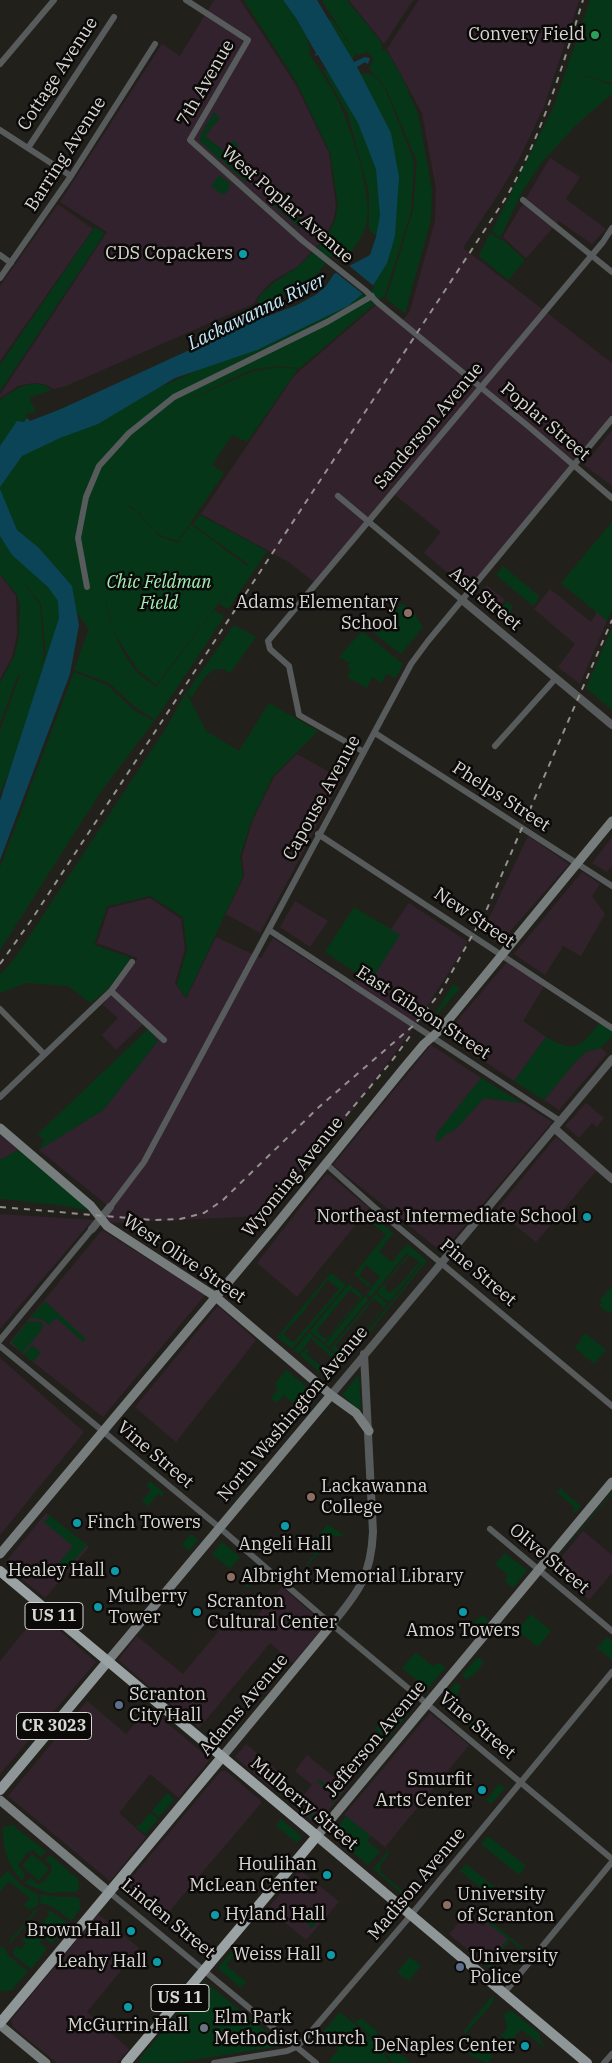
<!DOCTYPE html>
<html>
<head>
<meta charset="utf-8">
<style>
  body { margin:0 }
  canvas { display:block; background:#22201b }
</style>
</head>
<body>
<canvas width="612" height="2063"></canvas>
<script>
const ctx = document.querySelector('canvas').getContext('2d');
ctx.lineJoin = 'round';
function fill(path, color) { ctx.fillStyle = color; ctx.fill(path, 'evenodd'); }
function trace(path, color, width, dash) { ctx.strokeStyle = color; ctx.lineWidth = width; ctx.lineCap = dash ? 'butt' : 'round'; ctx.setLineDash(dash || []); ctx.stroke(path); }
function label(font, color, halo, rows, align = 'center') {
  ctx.font = font + ' "IBM Plex Serif",serif'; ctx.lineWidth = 5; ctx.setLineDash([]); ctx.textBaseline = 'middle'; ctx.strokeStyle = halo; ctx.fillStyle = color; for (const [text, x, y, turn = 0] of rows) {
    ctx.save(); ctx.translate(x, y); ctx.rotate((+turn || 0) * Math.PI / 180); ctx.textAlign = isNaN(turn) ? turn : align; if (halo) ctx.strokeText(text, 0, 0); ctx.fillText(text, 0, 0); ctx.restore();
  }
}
fill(new Path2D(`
  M419 0H579L545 104 518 161 463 248 612 363V414L467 589 424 553 441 532 390 491 314 582 287 561 201 514 294 376 376 305 400 324 410 311 435 221 436 189 422 113 387 49Z
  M550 158 580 177 566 199 606 229 592 244 559 221 526 258 503 237Z
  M58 204 93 229 0 361V286Z
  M612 430V486L584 465Z
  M0 575 16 596 17 635 12 657 0 679Z
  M487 585 505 600 493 613 477 600 478 594Z
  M550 589 591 622 597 612 607 621 580 684 558 667 575 644 534 609Z
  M297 754 342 779 260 933 226 914 244 876 242 857 252 822 274 777Z
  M528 836 569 864 499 944 482 933Z
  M612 837V866L607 872 592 863Z
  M582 872 600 884 592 896 605 914 581 956 563 946 545 975 514 954Z
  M295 901 328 921 310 947 280 927Z
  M508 961 544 986 523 1021 546 1037 514 1081 445 1035Z
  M431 1045 481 1078 437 1133 439 1141 446 1134 455 1130 484 1098 522 1103 552 1122 442 1252 333 1165Z
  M601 1048 607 1054 559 1110 544 1100 577 1060 586 1052Z
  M586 1103 604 1118 597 1127 592 1123 579 1138 565 1126Z
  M0 1134 18 1150 0 1160Z
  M556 1137 597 1170 536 1242 496 1210Z
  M327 1173 369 1208 297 1297 257 1263Z
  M102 1230 205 1295 103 1417 9 1343Z
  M218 1306 256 1340 176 1442 135 1407Z
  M0 1358 84 1432 0 1535Z
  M46 1513 89 1547 45 1598 4 1564Z
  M583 1531 612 1555V1573L589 1600 553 1567Z
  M282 1587 325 1625 293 1663 270 1643 199 1728 118 1660 137 1636 183 1674 227 1621 242 1633Z
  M39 1613 96 1662 0 1774V1661Z
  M87 1701 126 1734 149 1708 210 1759 179 1798 150 1774 119 1813 146 1837 110 1881 8 1796Z
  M430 1713 469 1745 385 1847 344 1815Z
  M246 1744 284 1776 272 1789 235 1757Z
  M307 1755 347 1788 316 1825 294 1807 312 1785 295 1771Z
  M221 1771H226L262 1802 161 1921 122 1889Z
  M300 1870 339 1902 306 1940 268 1908Z
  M467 1913 483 1926 487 1922 508 1939 486 1965 449 1934Z
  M98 1914 139 1948 87 2012 129 2049 117 2063H57L13 2027 11 2020Z`), '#32222c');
fill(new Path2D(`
  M214 0H240L296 85 329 153 336 207 333 221 324 239 298 266 271 282 259 295 253 304 66 386 53 389 47 385 36 383 27 384 18 386 0 398V395L107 232 60 202 162 44 180 56ZM215 113 219 119 205 136 225 152 200 141V136ZM228 158 250 177 246 181 226 164Z
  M349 0H413L384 44Z
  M419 0H579L545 104 518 161 501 190 453 263 432 246 438 224 439 186 427 112 387 49Z
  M150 898 181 919 185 949 175 983 186 999 216 937 261 958 273 938 350 988 409 903 468 942 411 1031 346 1119 264 1216 89 1224 0 1329V1214L95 1220 107 1205 39 1150 103 1110 158 1041 143 1024 116 1050 102 1035 118 1018 103 1005 138 958 97 943 109 908Z`), '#31222d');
fill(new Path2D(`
  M244 0H283C294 15 312 35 309 54 319 68 328 82 336 97 350 124 376 201 365 229 360 241 351 252 344 262L333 254 315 276 269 304 267 301 260 304 257 301 261 294 272 284 299 266 324 241 335 221 338 206 330 153 297 83Z
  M324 0H347L381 42 382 50H386L402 77 418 114 432 190 431 219 405 313 386 299 413 210 417 162 386 88 369 68 374 59 368 52 358 55 356 53 353 60 326 22 331 18 355 52 322 1Z
  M590 0H612V81L611 83 572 72 612 85V94L576 125 541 163 522 192 500 238 492 231 554 106Z
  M323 70 374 75 385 88 414 162 411 212 385 295 300 368 277 366 253 369 177 405 254 371 277 367 298 369 247 442 232 435 212 465 224 473 178 541C172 539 164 537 159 534 146 525 140 508 125 504L135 510 159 536 178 543 191 524 247 566 248 564 193 524 200 515 267 551 228 609 219 604 245 569 156 685 137 669 114 632 104 595 101 571C104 606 113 639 134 669 139 675 148 681 155 686L153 691 214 610 224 617 155 720 134 706 109 683 74 670 89 629 77 613 75 616 0 794V730L20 675 37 673 18 675 0 723V683L14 657 19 637 20 606 17 595 0 574V553L2 554 0 552V400C13 389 37 376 51 390L29 398 36 412 26 414 27 418 24 422 17 421 13 430 143 395 277 334 384 245 369 229V192L348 115ZM20 578 41 604 46 655 38 670 44 656 40 605Z
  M214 112 221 119H219L205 136 224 151 234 140 239 145 221 161 200 141V136Z
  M228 157 250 178 246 182 223 162Z
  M219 175 230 183 228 191 223 195 211 186Z
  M276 201 279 204 281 201 310 228H300L273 205Z
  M95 227 105 233 0 391V365Z
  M490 233 505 242 525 260 508 280 479 256Z
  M612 522V610L607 621 561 583Z
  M503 566 540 597 533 606 496 575Z
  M507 602 513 607 504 620 496 614Z
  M402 603 415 614 423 627 401 654 375 634Z
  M234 625 256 637 230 673 223 669 213 670 204 678 191 698 187 692Z
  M612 628V710L586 688Z
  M362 631 403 664 396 678 386 674 382 683 372 677 367 688 347 677 351 670 347 667 350 663 339 657Z
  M74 672 107 685 135 711 154 721 100 793 0 950V867Z
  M186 692 206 731 239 751 269 703 318 731 273 776 251 822 240 856 243 876 186 998 177 985 187 949 183 917 150 896 107 906 94 945 131 958 109 988 91 1003 68 986 26 983 0 993V975L15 958 168 725Z
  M354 907 400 935 370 982 325 952Z
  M453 984 460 988 432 1021V1020Z
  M600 1022 612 1031V1036L601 1048 586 1052 577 1060 544 1100 514 1081 546 1037C575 1054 581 1047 600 1022Z
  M148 1029 158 1041 103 1110 39 1150 44 1140 38 1134Z
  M481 1078 522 1103 484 1098 455 1130 446 1134 439 1141H435L437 1133Z
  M18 1150 93 1211 59 1205 0 1199V1160Z
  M374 1217 393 1233 379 1252 392 1262 407 1244 427 1261 330 1381 326 1377 329 1374 332 1376 422 1264 421 1263 389 1302 377 1293 409 1253 407 1252 371 1297 367 1294 380 1276 366 1265 359 1275 371 1285 369 1287 354 1274 386 1235 370 1221ZM410 1255 419 1262 396 1289 395 1288 390 1293 385 1289 386 1287 384 1285Z
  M331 1273 346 1285 292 1349 277 1337ZM328 1280 339 1289 293 1343 283 1334 307 1308 306 1307Z
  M349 1284 363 1296 324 1343 310 1331ZM350 1290 360 1298 326 1339 316 1331Z
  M612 1286V1310L609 1313 599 1306 602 1302 600 1300Z
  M376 1294 387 1304 344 1359 331 1348ZM374 1299 384 1307 345 1355 335 1346Z
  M365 1296 369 1299 329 1347 325 1344Z
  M45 1301 86 1339 83 1342 56 1318 49 1325 41 1319 30 1318Z
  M28 1321 40 1322 44 1325 41 1328 42 1330 22 1353 12 1343V1341Z
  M309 1332 313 1336 299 1354 294 1350Z
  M585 1333 606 1350 594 1364 574 1347 580 1343 579 1341Z
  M314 1337 342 1360 331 1373 329 1371 336 1362 312 1339Z
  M32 1345 41 1353 33 1362 23 1354Z
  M306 1348 309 1350 306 1354 326 1370 327 1372 324 1376 300 1355Z
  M286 1370 307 1387 293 1403 284 1395 277 1403 271 1398 278 1389 275 1384Z
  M359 1374 361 1411 342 1395Z
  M308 1388 318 1396 289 1430 281 1424Z
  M150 1481 164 1493 161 1496 158 1494 148 1506 142 1501 151 1490 146 1486Z
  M560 1488 581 1506 575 1513 573 1511 575 1508 557 1492Z
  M612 1492V1494L549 1567Z
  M49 1515 87 1545 61 1577 53 1570 73 1546 44 1522Z
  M328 1524 344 1536H331L325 1539 323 1548 307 1566 306 1565 315 1554 308 1548Z
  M191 1534 198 1540 189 1551 182 1545Z
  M222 1542 240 1557 230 1569 212 1554Z
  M505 1553 527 1570 513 1588 507 1583 505 1579 508 1575 495 1565Z
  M250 1565 259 1573 247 1588 241 1581 251 1569Z
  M531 1614 551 1631 538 1647 517 1630Z
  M482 1615 487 1618V1624L478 1635H471L469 1632V1627Z
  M607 1637 612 1641V1660L597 1648Z
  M416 1652 432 1666 438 1663 446 1667 427 1689 402 1668Z
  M478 1657 484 1662 473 1676 471 1675 467 1680 463 1676V1673Z
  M455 1683 461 1686 458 1690 459 1692 451 1702 445 1696Z
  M410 1696 414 1700V1706L387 1739 376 1730 378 1723 384 1728Z
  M458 1708 478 1726 476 1728 473 1729 456 1714Z
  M319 1779 336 1793 340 1789 342 1791 332 1803 330 1802 334 1797 317 1781Z
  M499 1784 505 1788 491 1804 486 1800Z
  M283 1785 294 1796 290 1801 278 1791Z
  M167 1793 174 1799 159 1817 152 1811Z
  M301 1801 302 1802 300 1805 317 1819 320 1818 317 1822 296 1807Z
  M150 1813 158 1819 145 1834 136 1827 138 1825H140Z
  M346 1816 371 1836 367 1841 380 1852 368 1865 339 1841 340 1832 337 1827Z
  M281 1819 302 1837 297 1843 276 1826Z
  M12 1825 16 1826V1828L46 1851 41 1857 33 1850 27 1853 18 1865 25 1874 22 1881C8 1866 2 1848 3 1828L6 1826 8 1827Z
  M464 1833 466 1835 416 1895 414 1893Z
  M488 1836 526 1866 519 1875 481 1844Z
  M387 1852 389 1854 380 1865 381 1867 380 1872 410 1897 413 1895 409 1900 373 1869Z
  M32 1854 49 1868 39 1881 22 1866Z
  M50 1855 70 1872V1873L78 1878 79 1888 76 1892 48 1893 24 1883 31 1878 38 1884 42 1883 52 1871 51 1865 45 1860Z
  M466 1864 503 1894 497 1901 460 1871Z
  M8 1871 21 1885 37 1894 39 1904 30 1910 24 1905 30 1898 9 1881 0 1892V1878Z
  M39 1894 56 1897H77L80 1901V1909L71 1921C62 1914 53 1904 41 1904Z
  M39 1908 10 1944 9 1943 11 1939 33 1913 32 1912Z
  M47 1911 52 1912 68 1924 52 1943 43 1937 40 1943 47 1949 31 1969 14 1955 13 1951 17 1946 21 1949 26 1943 22 1940 28 1932 33 1935 49 1915Z
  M312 1914 319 1919 312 1928 305 1922Z
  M489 1920 527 1951 531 1948 526 1953 510 1940 490 1965 505 1978 522 1959 504 1980 486 1965 508 1939 487 1922Z
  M0 1947H4L8 1955 28 1972 13 1988V1990L0 1991Z
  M233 1950 236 1953 226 1965 246 1982 241 1988 218 1968Z
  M410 1957 421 1966 415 1972 409 1981 397 1972Z
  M205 1982 278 2041 280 2046 175 2063H139L140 2058Z
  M492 1996 494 1999 491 2005 465 2034 463 2032Z
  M508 2011 513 2012 539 2033 541 2041 547 2050 521 2029 510 2043 501 2036 500 2033 503 2034 507 2028 504 2015Z
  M340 2012 378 2044 390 2063H331L329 2061 339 2049 321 2034Z
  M353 2018 357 2022 361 2018 378 2032 376 2035 382 2040 379 2043 352 2019Z
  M390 2045 411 2063H392L385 2050Z
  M486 2049 493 2056 487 2063 471 2056 468 2051 480 2053Z`), '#053618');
fill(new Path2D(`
  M283 0H317L354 62 365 57 370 58 368 64 365 62 357 67 391 133 399 177 395 236 387 263 374 284 348 306 257 350 175 378 98 424 60 438 22 456 0 487V446L17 421 24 422 27 418 30 421 61 409 244 325 297 305 317 294 326 286 334 274 370 255 376 237 380 215 376 169 358 123 318 55 315 56 316 53 296 18Z
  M0 489 17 530 39 548 72 586 79 625 70 674 0 860V801L59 618 58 601 48 587 12 555 0 536Z`), '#0b4457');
fill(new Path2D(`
  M347 264 375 287 364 295 334 271Z`), '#22201b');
trace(new Path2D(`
  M186 0 248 40 190 140 303 241 366 291 378 303 528 426 612 498
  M0 64 54 0
  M0 130 71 176
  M28 148 114 17
  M523 200 612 272
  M0 255 11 263
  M0 278 71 176 155 44
  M338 496 462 600
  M87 587 78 538 86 497 99 466 129 433 174 397 327 322 372 296
  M375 733 612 886
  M495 746 556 678
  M364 752 299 715 289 666 270 649 268 641 603 242 612 228
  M318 834C416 899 514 963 612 1028
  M269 930 560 1121
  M111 991 164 1040
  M0 1009 44 1054
  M0 1097 111 991 132 962
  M325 1163 374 1207 612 1406
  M110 1207 144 1162 411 664 428 641 612 419
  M0 1340 92 1229
  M0 1346 220 1528 323 1617 612 1859
  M490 1529 612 1631
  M109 1892 316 2063
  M504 1993 612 1862
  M214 2063 287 2051 296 2047 303 2041 406 1921 612 1672
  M604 2063 612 2054`), '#585b5c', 6);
trace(new Path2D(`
  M462 600 612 725
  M554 1128 612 1179
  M92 1229 110 1207
  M331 1395 612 1059
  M332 1624C359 1592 371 1575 373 1532L364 1354`), '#585b5c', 8);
trace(new Path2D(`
  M0 1128 91 1206 107 1226 216 1297 331 1395 356 1413 369 1431
  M0 1554 272 1230 403 1069 424 1044 441 1029 612 821
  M108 1661 331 1395
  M222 1757 332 1624
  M0 1800 104 1888
  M317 1836 612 1482
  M0 2025 46 2063`), '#777c7d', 9);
trace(new Path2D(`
  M0 1790 108 1661
  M317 1836 587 2063
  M0 2023 222 1757`), '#8f9697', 10);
trace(new Path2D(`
  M0 1571 317 1836 126 2063`), '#9aa2a3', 10);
trace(new Path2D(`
  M0 964 30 922 507 196C542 134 562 68 583 0
  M338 1125 391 1062 413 1032
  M0 1207 152 1220 180 1219 204 1213 223 1200 319 1107 414 1025 440 993 486 911 612 620`), '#93918d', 2, [6, 6]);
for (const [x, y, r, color] of [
  [595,35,5,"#2e9e5b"],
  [243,254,5,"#0f9aa8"],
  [408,613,5,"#8d6e63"],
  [587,1217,5,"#0f9aa8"],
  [311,1497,5,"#8d6e63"],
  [77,1523,5,"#0f9aa8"],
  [285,1526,5,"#0f9aa8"],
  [115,1571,5,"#0f9aa8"],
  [231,1577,5,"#8d6e63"],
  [98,1607,5,"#0f9aa8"],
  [197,1612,5,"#0f9aa8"],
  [463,1612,5,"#0f9aa8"],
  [119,1705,5,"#5c6f8a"],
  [482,1790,5,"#0f9aa8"],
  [327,1875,5,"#0f9aa8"],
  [447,1905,5,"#8d6e63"],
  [215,1915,5,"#0f9aa8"],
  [131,1931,5,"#0f9aa8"],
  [331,1955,5,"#0f9aa8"],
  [157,1962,5,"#0f9aa8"],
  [460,1967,5,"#5c6f8a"],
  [128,2007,5,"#0f9aa8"],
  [204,2028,5,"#6b7280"],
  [525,2046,5,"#0f9aa8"]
]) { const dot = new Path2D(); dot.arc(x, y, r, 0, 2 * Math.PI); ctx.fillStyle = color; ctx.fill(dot); trace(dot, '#0b0a08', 2); }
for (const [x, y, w] of [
  [54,1616,58],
  [54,1726,75],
  [180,1998,58]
]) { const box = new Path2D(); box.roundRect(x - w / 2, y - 13.5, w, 27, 4); ctx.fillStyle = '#0b0a08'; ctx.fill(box); trace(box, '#d9d7d4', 1); }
label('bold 16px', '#d9d7d4', null, [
  ["US 11",54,1616],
  ["CR 3023",54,1726],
  ["US 11",180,1998]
]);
label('18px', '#d9d7d4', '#0b0a08', [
  ["Convery Field",585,35],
  ["CDS Copackers",233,254],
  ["Adams Elementary",398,603],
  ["School",398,624],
  ["Northeast Intermediate School",577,1217],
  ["Lackawanna",321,1487,"left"],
  ["College",321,1508,"left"],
  ["Finch Towers",87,1523,"left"],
  ["Angeli Hall",285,1545,"center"],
  ["Healey Hall",105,1571],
  ["Albright Memorial Library",241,1577,"left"],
  ["Mulberry",108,1597,"left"],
  ["Tower",108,1618,"left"],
  ["Scranton",207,1602,"left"],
  ["Cultural Center",207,1623,"left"],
  ["Amos Towers",463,1631,"center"],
  ["Scranton",129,1695,"left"],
  ["City Hall",129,1716,"left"],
  ["Smurfit",472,1780],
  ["Arts Center",472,1801],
  ["Houlihan",317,1865],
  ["McLean Center",317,1886],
  ["University",457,1895,"left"],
  ["of Scranton",457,1916,"left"],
  ["Hyland Hall",225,1915,"left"],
  ["Brown Hall",121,1931],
  ["Weiss Hall",321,1955],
  ["University",470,1957,"left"],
  ["Police",470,1978,"left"],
  ["Leahy Hall",147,1962],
  ["Elm Park",214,2018,"left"],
  ["Methodist Church",214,2039,"left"],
  ["McGurrin Hall",128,2026,"center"],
  ["DeNaples Center",515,2046]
], 'right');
label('18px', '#d9d7d4', '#0b0a08', [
  ["Cottage Avenue",58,74,-57],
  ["7th Avenue",206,83,-60],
  ["Barring Avenue",66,154,-57],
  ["West Poplar Avenue",287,205,41],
  ["Poplar Street",545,422,40],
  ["Sanderson Avenue",429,426,-50],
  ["Ash Street",485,599,40],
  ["Phelps Street",501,797,33],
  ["Capouse Avenue",322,798,-61],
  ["New Street",474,918,34],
  ["East Gibson Street",423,1013,33],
  ["Wyoming Avenue",293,1177,-51],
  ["West Olive Street",184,1259,34],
  ["Pine Street",478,1273,40],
  ["North Washington Avenue",293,1414,-50],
  ["Vine Street",155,1455,40],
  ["Olive Street",549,1559,40],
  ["Adams Avenue",244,1705,-50],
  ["Vine Street",477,1726,40],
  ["Jefferson Avenue",376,1739,-50],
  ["Mulberry Street",304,1804,40],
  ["Madison Avenue",417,1884,-50],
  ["Linden Street",168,1919,39]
]);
label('italic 18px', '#a2eeb4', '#0b0a08', [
  ["Chic Feldman",159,583],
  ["Field",159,604]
]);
label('italic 19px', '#c4e9f8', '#0b0a08', [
  ["Lackawanna River",257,312,-26]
]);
</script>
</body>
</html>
